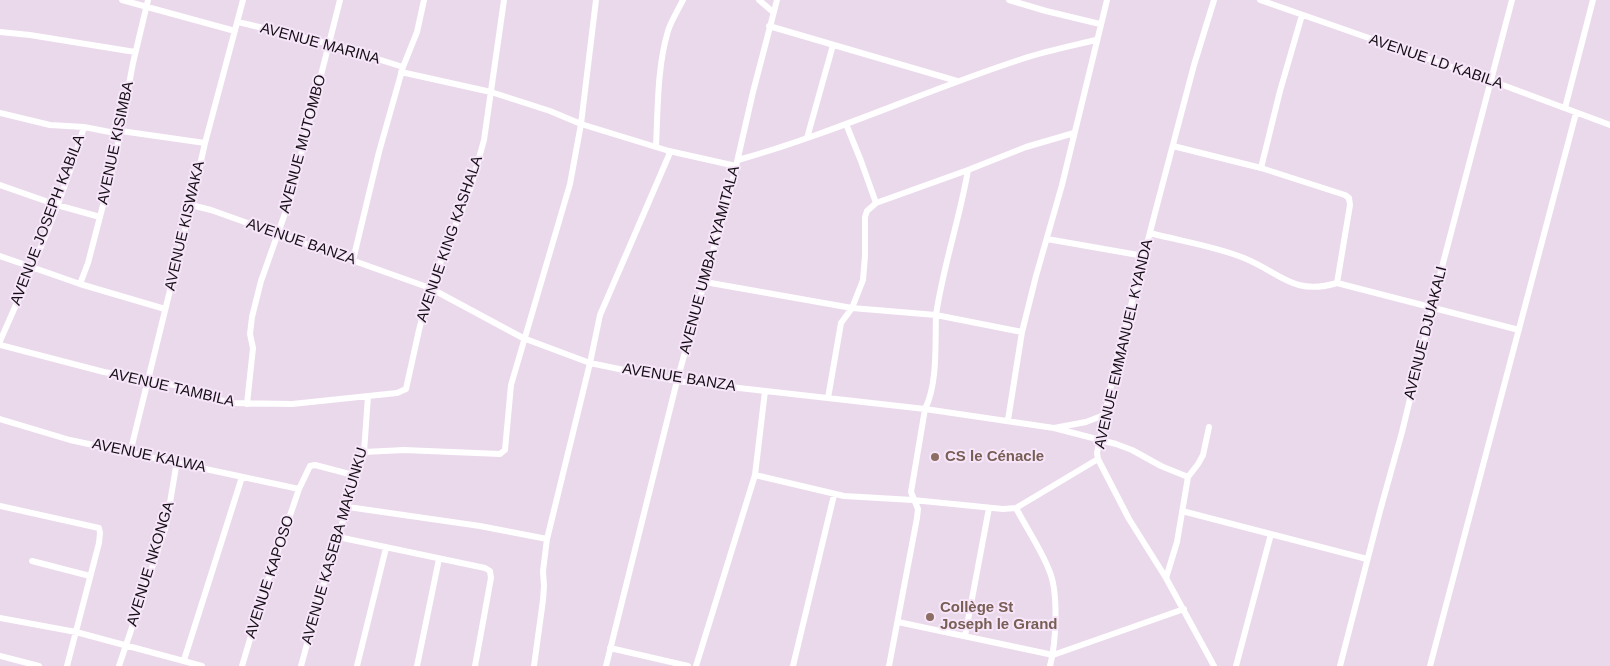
<!DOCTYPE html>
<html>
<head>
<meta charset="utf-8">
<style>
  body { margin:0 }
  canvas { display:block; background:#ead8eb }
</style>
</head>
<body>
<canvas width="1610" height="666"></canvas>
<script>
const ctx = document.querySelector('canvas').getContext('2d');
ctx.lineJoin = 'round';
function trace(path, color, width, dash) { ctx.strokeStyle = color; ctx.lineWidth = width; ctx.lineCap = dash ? 'butt' : 'round'; ctx.setLineDash(dash || []); ctx.stroke(path); }
function label(font, color, halo, rows, align = 'center') {
  ctx.font = font + ' Helvetica,sans-serif'; ctx.lineWidth = 4; ctx.setLineDash([]); ctx.textBaseline = 'middle'; ctx.strokeStyle = halo; ctx.fillStyle = color; for (const [text, x, y, turn = 0] of rows) {
    ctx.save(); ctx.translate(x, y); ctx.rotate((+turn || 0) * Math.PI / 180); ctx.textAlign = isNaN(turn) ? turn : align; if (halo) ctx.strokeText(text, 0, 0); ctx.fillText(text, 0, 0); ctx.restore();
  }
}
trace(new Path2D(`
  M122 0 235 31
  M759 0 773 12
  M1009 0 1046 11 1100 24
  M1260 0 1492 81 1610 125
  M238 22 330 44 403 67
  M769 26 957 81
  M0 32 30 35 135 52
  M401 72 491 92 550 111 581 124 669 151V155L600 315 590 363 547 539 543 571 544 586 543 600 534 666
  M1565 108 1593 0
  M0 113 50 125 84 127 120 134
  M846 124 861 161 876 203 968 170
  M121 131 205 143
  M807 138 833 45
  M656 146C658 108 657 68 668 31 671 21 678 10 683 0
  M1173 146 1261 168 1345 195 1349 198 1350 205 1337 283 1519 330
  M669 151 736 166
  M738 160C835 133 926 90 1022 59 1046 51 1071 46 1096 40
  M1261 168 1280 91 1302 15
  M0 185 57 205 100 217
  M191 205 211 210 430 288 523 338 590 363 677 381 925 409 1054 428 1116 444 1132 450 1161 466 1188 477
  M1150 233C1180 241 1215 246 1244 258 1281 273 1293 296 1337 283
  M1047 239 1144 256
  M0 256 80 284 165 309
  M353 260 379 152 403 67 417 32 424 0
  M705 282 852 308 863 280 865 256V217L867 211 876 203
  M80 284 88 263 115 159 133 63 148 0
  M0 341C31 271 63 200 84 127
  M0 345 104 372 174 385 230 403 292 404 397 393 406 389 419 330 430 288 471 187 484 140 504 0
  M828 398 841 323 852 308 936 315C943 266 960 218 968 170L1026 147 1074 133
  M247 404 253 348 250 334 252 317 261 281 294 188 302 150 340 0
  M0 419 70 440 299 489
  M1008 420 1022 332 1036 276 1062 185 1107 0
  M1054 428 1086 422 1104 415
  M364 452 404 450 500 454 505 450 511 385 570 184 581 124 596 0
  M130 453 191 205 205 143 243 0
  M755 475 844 496 913 500 1003 509 1016 508 1098 459
  M0 506 99 528 100 533 99 543 67 666
  M348 507 480 526 547 539
  M1016 508C1027 529 1041 549 1049 570 1059 592 1056 643 1050 666
  M1182 511 1367 559
  M338 537 485 568 490 571 491 578 475 666
  M32 561 90 576
  M1166 578 1177 542 1188 477 1198 464 1203 455 1209 427
  M0 618 76 632 202 666
  M898 622 1053 655 1184 609
  M965 636 989 508
  M610 648 688 666
  M0 656 39 666
  M184 660 242 477
  M119 666 166 526 177 461
  M242 666 264 592 299 489 310 466 315 465 357 476
  M301 666 322 589 364 452 368 396
  M357 666 386 548
  M417 666 439 559
  M606 666 677 381 734 175 753 92 777 0
  M696 666 755 475 765 391
  M793 666 834 495
  M889 666 917 518 918 509 911 492 925 409C938 383 935 343 936 315L1022 332
  M1214 666 1166 578 1129 519 1098 459 1097 453 1114 371 1156 209 1194 65 1214 0
  M1236 666 1271 534
  M1340 666 1380 511 1402 432 1442 267 1512 0
  M1430 666 1576 113`), '#fff', 6);
for (const [x, y, r, color] of [
  [935,457,5,"#8d6e63"],
  [930,617,5,"#8d6e63"]
]) { const dot = new Path2D(); dot.arc(x, y, r, 0, 2 * Math.PI); ctx.fillStyle = color; ctx.fill(dot); trace(dot, '#f7e6f9', 2); }
label('15px', '#150f15', '#f7e6f9', [
  ["AVENUE MARINA",320,44,15],
  ["AVENUE LD KABILA",1436,62,19],
  ["AVENUE KISIMBA",116,143,-78],
  ["AVENUE MUTOMBO",303,144,-75],
  ["AVENUE JOSEPH KABILA",48,220,-69],
  ["AVENUE KISWAKA",185,226,-77],
  ["AVENUE KING KASHALA",450,239,-71],
  ["AVENUE BANZA",301,242,19],
  ["AVENUE UMBA KYAMITALA",710,260,-75],
  ["AVENUE DJUAKALI",1426,333,-76],
  ["AVENUE EMMANUEL KYANDA",1124,344,-77],
  ["AVENUE BANZA",679,378,9],
  ["AVENUE TAMBILA",172,388,13],
  ["AVENUE KALWA",149,456,12],
  ["AVENUE KASEBA MAKUNKU",335,546,-74],
  ["AVENUE NKONGA",151,564,-73],
  ["AVENUE KAPOSO",270,577,-72]
]);
label('bold 15px', '#785e54', '#f7e6f9', [
  ["CS le Cénacle",945,457],
  ["Collège St",940,608],
  ["Joseph le Grand",940,625]
], 'left');
</script>
</body>
</html>
